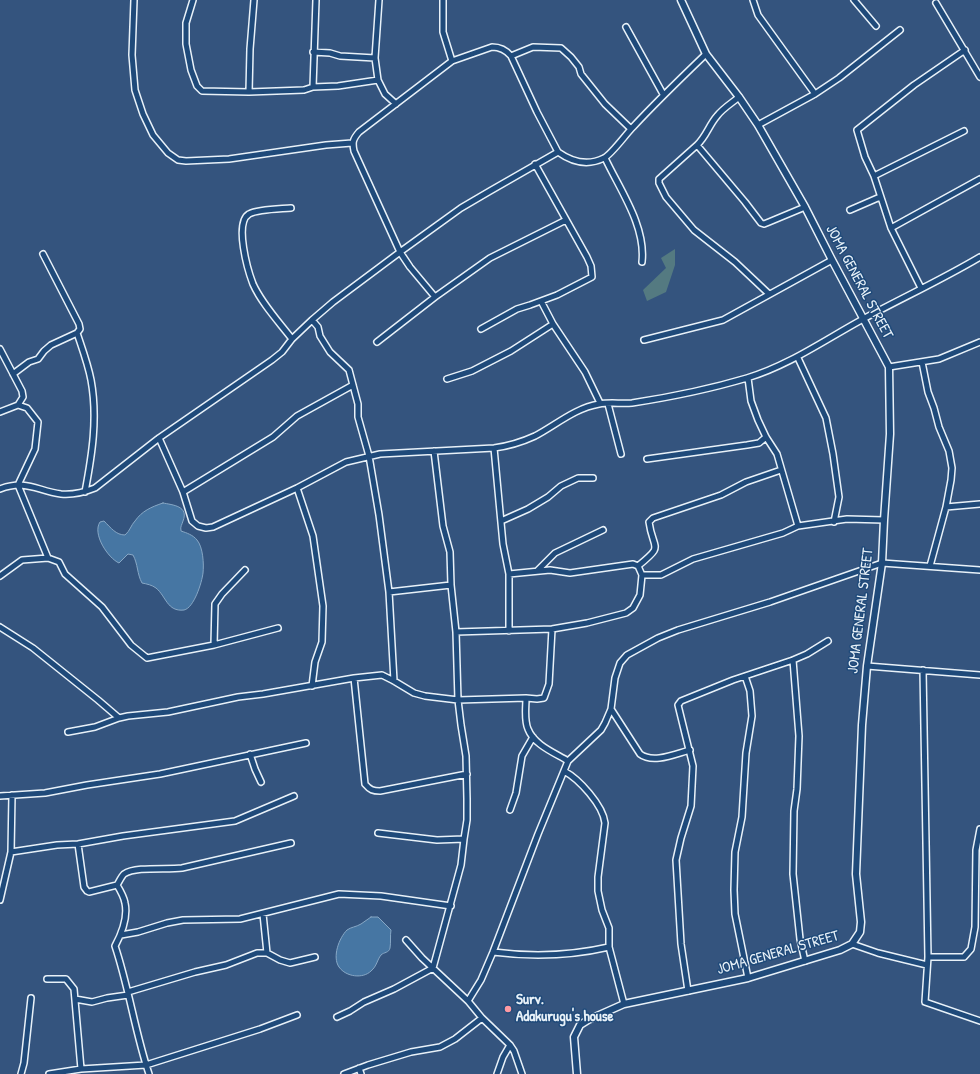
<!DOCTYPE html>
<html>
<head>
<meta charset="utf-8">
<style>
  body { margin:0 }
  canvas { display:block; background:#34547e }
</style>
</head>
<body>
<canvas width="980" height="1074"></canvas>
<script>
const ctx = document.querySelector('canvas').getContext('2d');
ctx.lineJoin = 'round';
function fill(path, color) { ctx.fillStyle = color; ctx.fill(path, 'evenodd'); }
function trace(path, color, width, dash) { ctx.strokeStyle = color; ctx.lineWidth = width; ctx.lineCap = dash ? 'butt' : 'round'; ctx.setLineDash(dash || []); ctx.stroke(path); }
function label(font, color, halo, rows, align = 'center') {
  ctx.font = font + ' "Patrick Hand",sans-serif'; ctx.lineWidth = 3; ctx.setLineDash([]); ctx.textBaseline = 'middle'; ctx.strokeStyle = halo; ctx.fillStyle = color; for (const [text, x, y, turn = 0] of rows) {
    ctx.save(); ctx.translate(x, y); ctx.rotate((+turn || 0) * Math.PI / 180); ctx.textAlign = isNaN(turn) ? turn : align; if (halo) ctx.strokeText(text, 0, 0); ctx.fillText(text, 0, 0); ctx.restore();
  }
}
fill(new Path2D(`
  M675 249V265L666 292 647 301 643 290 666 268 661 258Z`), '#547a81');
const water = new Path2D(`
  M163 503C173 505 189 506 183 521 182 525 180 526 181 531 187 533 193 535 197 540 203 547 204 564 203 573 202 582 194 608 184 610 167 612 166 596 156 588 152 585 147 584 142 583 137 574 138 564 133 555L128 554 119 563C108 558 92 534 100 522L104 521C111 528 116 535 125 535 130 531 131 525 135 521 142 511 151 507 163 503Z
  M371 917H378L391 930C390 935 391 943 390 948 389 953 384 952 381 955 377 960 377 966 371 971 363 979 346 977 339 967 332 957 339 938 347 930 351 927 356 927 361 924 364 922 368 919 371 917Z`);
fill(water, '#4676a3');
trace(water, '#87a7c5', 1);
const minor = new Path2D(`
  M134 0 132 55 135 90 143 114 153 135 168 153 178 160 186 161 229 159 326 145 352 143
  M193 0 186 23V44L191 70 197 86 202 91 249 92 304 90 313 87 316 0
  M443 0V32L452 61
  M753 0 758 15 815 94
  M854 0 876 26
  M936 3 980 77
  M626 27 663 94
  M313 52 330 53 340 56 375 58
  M511 56 533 47 561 48 571 57 579 67 581 74 605 104 631 129
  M378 80 385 94 396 104
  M313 87 338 86 378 80 375 58 379 0
  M249 92 250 49 254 0
  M739 97C732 103 723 108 717 116 709 125 706 137 697 145L745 202 761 223 764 224 769 222 805 207
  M758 125 815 94 839 78 900 30
  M697 145 659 179V183L666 197 694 230 735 262 769 294
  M605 158C620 190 646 226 642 262
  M874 176 964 131
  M291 208C280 209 259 209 249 214 234 223 248 271 253 284 262 304 279 322 292 339
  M850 210 880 197
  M891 228 980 179
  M921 288 891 228 874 176 865 157 857 130 914 85 965 50
  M435 297 410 267 400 252 354 151C352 142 353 139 359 132L452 61 492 47C500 47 506 50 511 56L537 112 558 152
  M541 301 553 324 585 372 600 403
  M481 329 517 309 530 305 557 295 592 277 591 266 587 257 535 164
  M77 333C82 348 88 364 91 380 98 418 92 455 85 492
  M644 340 723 320 832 260
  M377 342 435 297 490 258 566 220
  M0 349 22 391 23 397 18 405
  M798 358 826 418 833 454 839 497 834 522
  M922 362 928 392 934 408 939 427 949 451 952 468 951 480 946 507 930 566
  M889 367 939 359 980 342
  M13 374 29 362 38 359 44 351 51 345 77 333 80 329 79 324 43 254
  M748 378 751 401 758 420 766 437 777 454 798 526
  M447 379 472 371 511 351 553 324
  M608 404 621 454
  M0 412 18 405 27 408 38 422 35 449 18 485 48 558 59 562 65 574 102 607 131 645 147 658 214 645 278 628
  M159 438 183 492 192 521 198 526 206 528 213 527 297 488 346 462 380 454 494 448C509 446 522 442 535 436 556 425 575 408 599 404 609 402 622 404 632 403 671 397 710 389 747 378 790 365 826 339 865 318 904 297 943 279 980 257
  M494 448 503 544 509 574V631
  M647 459 747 445 759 443 766 437
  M297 488 313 536 323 606 322 642 315 662 312 686
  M0 489C27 479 37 491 61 494 73 495 85 492 95 488L159 438 272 360 282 352 292 339 312 320
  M183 492 273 437 297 416 353 385
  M946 507 980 504
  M501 521 528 509 548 497 561 486 578 478H593
  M638 566C665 544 653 551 649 522L653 518 721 495 746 482 781 470
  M537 571 555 553 603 530
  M509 574 550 570 570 573 633 564 638 566 642 575H661L693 559 783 533 798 526 847 519 884 520
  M0 576 22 560 48 558
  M389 592 451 585
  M0 627 33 648 98 700 119 718 128 716 168 712 238 697 263 694 354 678 382 675 394 681 414 693 425 696 458 700 526 698 537 699 544 698 549 684 552 629
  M456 632 552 629 587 623 626 613 633 608 640 595 642 575
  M214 645 215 604 222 594 245 570
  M793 660 799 736 797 789 794 811 793 874 800 939 805 961
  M867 666 980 675
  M923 670 928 957 925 1002 980 1021
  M745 676 750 691 752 716 746 753 742 817 735 852 734 890 735 914 748 978
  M354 678 365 784C370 790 373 791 380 791L467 774
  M394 681 389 592 379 515 369 456 358 417V404L349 370 330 352 320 336 318 327 312 320 333 302 400 252 461 208 490 191 558 152C572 162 588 166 604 158 611 155 626 134 633 127 656 102 681 78 706 54
  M526 698C526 708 524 720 528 729 534 745 555 753 568 761
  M611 709 640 754C653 764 675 754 690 750
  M68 732 95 727 119 718
  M250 754 255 769 261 782
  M564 771C579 779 603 805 605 823L598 877V891L602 910 609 928V947L624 1004
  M0 796 45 793 87 785 160 774 306 743
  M510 810 516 793 522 756 533 737
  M378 833 437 840 464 839
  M78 844 84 887 87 891 89 892 117 885
  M11 852 57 845 78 844 123 836 235 821 294 796
  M0 900 11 852 12 795
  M263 914 267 953
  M121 935 138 932 167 923 183 920 240 919 339 894 381 896 451 906
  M406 940 422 958 468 1001
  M852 944 878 953 927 965
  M493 952C532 957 570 956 609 947
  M928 957H964L971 949 975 927 976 850 980 829
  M47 979H66L74 989 81 1069
  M688 991 681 944 676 860 681 838 691 806 693 766 678 705 681 701 733 680 793 660 807 654 828 641
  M128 992 195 972 226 965 257 953H267L280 960 290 963 315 957
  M75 999 92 1002 107 998 128 995
  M337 1017 350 1011 364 1002 394 989 433 968 461 865 464 839 467 820V799L466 756 461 725 458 700 456 632 451 585 450 552 443 526 434 451
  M359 1068 361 1074
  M21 1074 24 1063 31 998
  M49 1074 81 1069 146 1065 260 1029 297 1015
  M149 1074C135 1032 129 988 115 946 122 933 128 917 125 903 124 897 120 890 117 885 119 882 121 877 124 874 136 866 167 870 182 868L291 843
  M344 1074 368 1065 411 1052 440 1047 455 1039 482 1018
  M497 1074 503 1057 510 1045
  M522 1074 514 1051 510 1045 482 1018 468 1001 481 980 493 952 538 834 568 761 601 730 605 723 611 709 615 678 620 663 627 655 658 638 678 630 770 602 882 563 980 570`);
const tertiary = new Path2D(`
  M577 1074 574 1037 580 1025 588 1020 624 1004 748 978 840 950 852 944 860 932 861 922 856 874 862 725 867 666 882 563 884 520 890 434 889 367 832 260 805 207 758 125 739 97 706 54 681 0`);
trace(minor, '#e8f1f8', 8);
trace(tertiary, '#e8f1f8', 9);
trace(minor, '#1f4a7a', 5);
trace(tertiary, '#1f4a7a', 6);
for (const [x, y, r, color] of [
  [508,1009,4,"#ff9aa2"]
]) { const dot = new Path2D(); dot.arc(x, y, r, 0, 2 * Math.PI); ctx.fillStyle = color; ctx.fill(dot); trace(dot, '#1f4a7a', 1.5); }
label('15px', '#e8f1f8', '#1f4a7a', [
  ["JOMA GENERAL STREET",859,282,62],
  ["JOMA GENERAL STREET",861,611,-83],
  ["JOMA GENERAL STREET",778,953,-16]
]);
label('bold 15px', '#e8f1f8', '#1f4a7a', [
  ["Surv.",516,1000],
  ["Adakurugu's house",516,1017]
], 'left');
</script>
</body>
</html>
